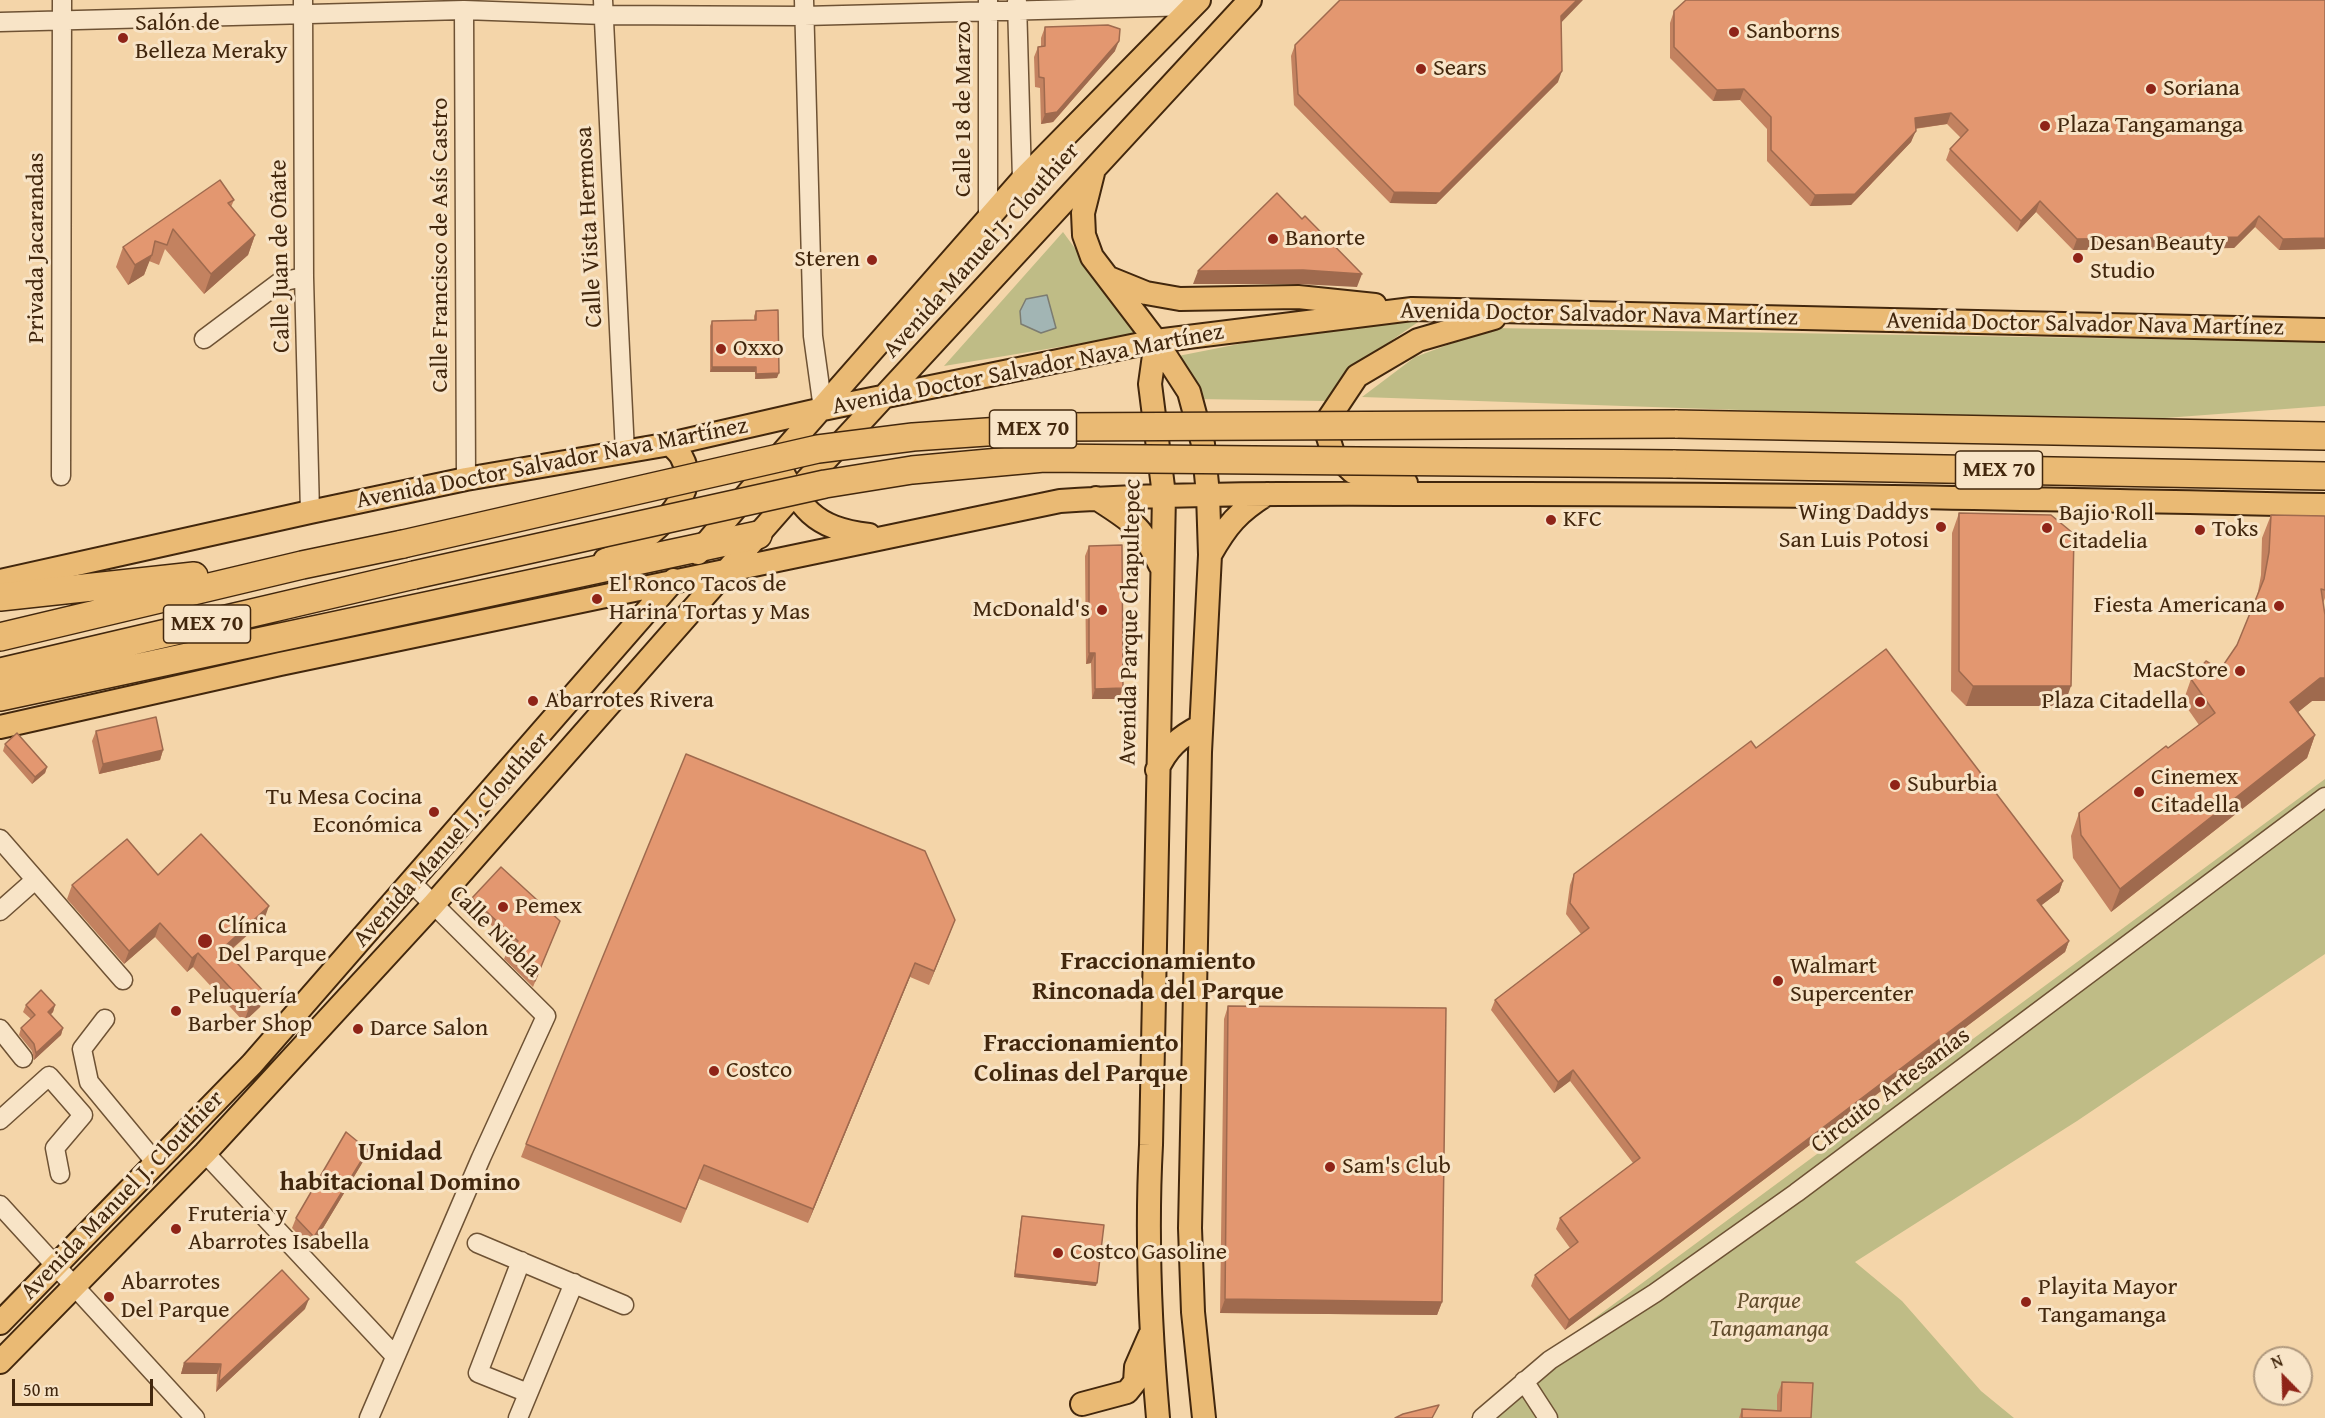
<!DOCTYPE html>
<html>
<head>
<meta charset="utf-8">
<style>
  body { margin:0 }
  #map { position:relative; width:2325px; height:1418px; overflow:hidden; background:#f4d5a9; font-family:"Gentium Book Plus",serif }
  canvas { display:block }
  .north { position:absolute; left:2253px; top:1346px; width:60px; height:60px; box-sizing:border-box; background:#f8e4c7; border:2px solid #af987d; border-radius:50%; rotate:337deg; font-size:16px; font-weight:700; line-height:24px; text-align:center; color:#42270d }
  .north::after { content:''; display:block; margin:auto; width:21px; height:27px; background:#8f2418; clip-path:polygon(50% 0,100% 100%,50% 72%,0 100%) }
  .scale { position:absolute; left:12px; top:1379px; width:141px; height:27px; box-sizing:border-box; border:3px solid #42270d; border-top:0; padding-left:8px; font-size:18px; line-height:21px; white-space:nowrap; color:#42270d; -webkit-text-stroke:4px #f8e4c7; paint-order:stroke }
</style>
</head>
<body>
<div id="map">
<canvas width="2325" height="1418"></canvas>
<div class="north">N</div>
<div class="scale">50 m</div>
</div>
<script>
const ctx = document.querySelector('canvas').getContext('2d');
ctx.lineJoin = 'round';
function fill(path, color) { ctx.fillStyle = color; ctx.fill(path, 'evenodd'); }
function trace(path, color, width, dash) { ctx.strokeStyle = color; ctx.lineWidth = width; ctx.lineCap = dash ? 'butt' : 'round'; ctx.setLineDash(dash || []); ctx.stroke(path); }
function label(font, color, halo, rows, align = 'center') {
  ctx.font = font + ' "Gentium Book Plus",serif'; ctx.lineWidth = 6; ctx.setLineDash([]); ctx.textBaseline = 'middle'; ctx.strokeStyle = halo; ctx.fillStyle = color; for (const [text, x, y, turn = 0] of rows) {
    ctx.save(); ctx.translate(x, y); ctx.rotate((+turn || 0) * Math.PI / 180); ctx.textAlign = isNaN(turn) ? turn : align; if (halo) ctx.strokeText(text, 0, 0); ctx.fillText(text, 0, 0); ctx.restore();
  }
}
fill(new Path2D(`
  M1063 232 1138 334 944 366Z
  M1421 320 1359 363 1326 401 1197 399 1178 356 1295 333Z
  M1493 328 2325 342V406L2165 418 1827 413 1362 397 1415 357Z
  M2325 779V954L2077 1121 1855 1262 1902 1301 1981 1391 2014 1418H1471L1561 1343Z`), '#bfbc86');
const water = new Path2D(`
  M1047 295 1056 328 1041 333 1021 324 1020 311 1026 299Z`);
fill(water, '#a2b5b4');
trace(water, '#7c7c71', 1.5);
const minor = new Path2D(`
  M303 0 304 277 310 512
  M603 0 625 452
  M804 0 813 336 823 409
  M1017 2 1022 180
  M464 10 466 479
  M0 22 464 10 604 15 804 16 1194 6V0
  M988 217V0
  M204 339 280 282 304 277
  M61 476 62 0
  M0 839 123 980
  M0 911 35 880
  M105 1019 82 1049 89 1082 156 1163
  M0 1029 23 1058
  M0 1120 49 1076 83 1115 55 1148 60 1174
  M205 1153 395 1356
  M0 1205 195 1418
  M477 1243 624 1305
  M521 1261 478 1373 528 1393
  M1524 1381 1548 1418
  M369 1418 481 1158 546 1016 411 882
  M518 1418 574 1283
  M1482 1418 1550 1360 1655 1293 1796 1193 2325 797`);
const major = new Path2D(`
  M1093 173 1083 213 1084 235 1092 257 1156 341 1189 392 1203 444 1208 494 1210 555 1200 752 1190 1228 1193 1312 1204 1418
  M1109 278 1146 293 1180 299 1298 297 1375 305
  M1156 341 1150 384 1164 495 1151 1145C1146 1237 1150 1327 1158 1418
  M776 460C801 508 812 528 869 535
  M1406 483 1353 472 1333 453 1327 434 1329 418 1357 376 1418 340 1494 318
  M1096 498C1134 523 1140 524 1160 565
  M698 553 776 460 1022 180 1199 0
  M1210 555C1227 525 1238 512 1267 494
  M605 560C638 549 705 500 682 458 680 453 674 448 670 444
  M0 581 310 512 466 479 670 444 823 409 1156 341 1412 309 2325 330
  M0 727 280 664 1060 501C1194 492 1327 494 1460 494 1749 493 2037 499 2325 505
  M1157 770C1167 748 1179 737 1201 726
  M0 1323 252 1064 674 580
  M0 1362 205 1153 433 905 794 494 1250 0
  M1082 1404 1127 1392 1135 1382 1136 1367 1150 1335`);
const highway = new Path2D(`
  M1675 424 2325 436
  M1673 464 2325 476
  M0 597 194 576
  M0 637 302 565 403 544
  M0 672 414 575
  M0 697 758 535`);
trace(minor, '#6e5234', 21);
trace(major, '#42270d', 26);
trace(highway, '#42270d', 30);
trace(minor, '#f8e4c7', 18);
trace(major, '#eaba74', 22);
trace(highway, '#eaba74', 27);
const highwayBridge = new Path2D(`
  M403 544 818 449 913 437 1060 427 1675 424
  M414 575 825 484 912 470 1044 458 1673 464`);
trace(highwayBridge, '#42270d', 30, []);
trace(highwayBridge, '#eaba74', 27);
fill(new Path2D(`
  M2325 0V249L2279 250 2255 227 2234 248 2073 250 2036 212 2017 232 1946 160 1950 149 1961 138 1947 124 1915 129 1911 142 1851 205 1810 206 1767 161V129L1740 100 1713 101 1670 58V23L1674 11Z
  M1561 23 1558 82 1436 204 1390 203 1294 105 1291 56 1295 45Z
  M1045 27 1115 51 1053 122 1041 124 1040 88 1035 87 1034 57 1038 47 1041 46V38Z
  M234 200 231 207 255 235 248 255 204 294 165 249 159 265 149 261 144 275 128 285 116 267 123 247Z
  M756 311 777 378 755 379V372H710V326L712 321 754 320V316Z
  M1959 513 2064 706H1966L1951 691 1952 533Z
  M2271 515 2325 516V598L2323 603 2325 615V701H2312L2298 712 2315 735 2307 758 2111 912 2073 858 2071 836 2079 813 2199 725 2183 702 2191 679 2220 670 2237 645 2257 597 2261 575 2262 538Z
  M1089 546 1119 699H1092L1091 663 1086 664 1085 556Z
  M96 731 163 750 160 760 99 774 92 741Z
  M5 744 47 767 45 773 32 784 3 751Z
  M1756 748 2063 881 2059 892 2041 905 2069 941 2065 952 1565 1330 1531 1286 1535 1275 1570 1248 1556 1229 1560 1218 1633 1163 1570 1081 1554 1093 1491 1010 1495 1000 1581 934 1566 914 1570 885 1574 874Z
  M158 875 264 920 228 953 265 993 260 1007 244 1022 193 967 187 972 155 937 124 964 67 899 72 885Z
  M472 898 560 921 533 987 504 959 507 952 513 945 469 905Z
  M955 920 929 985 910 977 808 1223 699 1179 681 1223 521 1157 526 1144Z
  M26 1005H55L53 1012 51 1014 63 1028 61 1035 34 1060 32 1051 19 1035 21 1028 31 1019 23 1012Z
  M1228 1006 1442 1302 1437 1315 1220 1313 1224 1019Z
  M364 1160 311 1248 292 1228 296 1218Z
  M1022 1216 1096 1286 1014 1277 1021 1219Z
  M305 1309 216 1392 217 1374H181L184 1363Z
  M1782 1382 1811 1418H1739L1742 1409 1777 1410V1395Z`), '#c38260');
fill(new Path2D(`
  M1577 0H1583L1557 27 1561 16Z
  M1119 41 1115 51 1053 122 1041 124 1045 114Z
  M1562 71 1558 82 1436 204 1390 203 1394 192Z
  M1744 89 1740 100 1713 101 1717 90Z
  M1951 113 1947 124 1911 129 1915 118Z
  M1916 131 1911 142 1851 205 1810 206 1815 195Z
  M2040 201 2036 212 2017 232 2021 221Z
  M2259 216 2255 227 2234 248 2073 250 2077 239Z
  M255 235 248 255 204 294 211 274Z
  M2325 238V249L2279 250 2283 239Z
  M152 255 144 275 128 285 135 265Z
  M1303 270 1362 274 1357 287 1298 284H1193L1198 271Z
  M712 367H756L755 372H710Z
  M779 373 777 378 755 379 756 374Z
  M1089 653H1095L1091 663 1086 664Z
  M2320 678H2325V701H2312L2282 725 2290 702Z
  M1973 686H2071L2064 706H1966Z
  M1123 688 1119 699H1092L1095 689Z
  M2315 735 2307 758 2111 912 2120 889Z
  M163 750 160 760 99 774 103 764Z
  M47 767 45 773 32 784 35 777Z
  M2063 881 2059 892 2034 911 2037 900Z
  M269 906 264 920 218 961 223 948Z
  M955 920 950 933 929 985 934 971Z
  M160 923 155 937 124 964 129 951Z
  M2069 941 2065 952 1565 1330 1569 1320Z
  M198 953 193 967 187 972 192 958Z
  M915 963 910 977 808 1223 813 1209Z
  M265 993 260 1007 244 1022 249 1008Z
  M55 1005 53 1012 46 1019 48 1012Z
  M63 1028 61 1035 34 1060 36 1053Z
  M1573 1070 1570 1081 1554 1093 1558 1082Z
  M368 1150 364 1160 311 1248 314 1237Z
  M1015 1274 1097 1283 1096 1286 1014 1277Z
  M309 1299 305 1309 216 1392 219 1382Z
  M1225 1299 1442 1302 1437 1315 1220 1313Z
  M184 1363 221 1364 217 1374H181Z`), '#9f6a4e');
const building = new Path2D(`
  M1340 0H1577L1561 16 1562 71 1440 193 1394 192 1298 94 1295 45Z
  M1686 0H2325V238L2283 239 2259 216 2238 237 2077 239 2040 201 2021 221 1950 149 1968 130 1951 113 1915 118 1916 131 1855 194 1815 195 1771 150V117L1744 89 1717 90 1674 47V11Z
  M1108 25 1120 29 1119 41 1057 112 1045 114 1044 78 1039 77 1038 47 1045 46V27Z
  M220 180 234 200 228 203 255 235 211 274 173 229 167 245 155 241 152 255 135 265 123 247Z
  M1277 193 1302 219 1305 216 1362 274 1303 270 1198 271Z
  M778 310 779 373 756 374V367H712V321L756 320V311Z
  M1959 513 2051 515 2074 534 2071 686H1973L1959 671Z
  M2271 515 2325 516V590L2321 589 2325 615V678H2320L2290 702 2315 735 2120 889 2081 835 2079 813 2166 746 2168 748 2215 713 2191 679 2206 661 2220 670 2237 645 2264 579 2269 552Z
  M1122 545 1123 688 1095 689V653H1089V546Z
  M1886 649 2063 881 2037 900 2069 941 1569 1320 1535 1275 1578 1242 1560 1218 1640 1158 1573 1070 1558 1082 1495 1000 1589 928 1570 903 1574 874 1751 741 1756 748Z
  M156 717 163 750 103 764 96 731Z
  M17 733 47 767 35 777 5 744Z
  M686 754 925 851 955 920 934 971 915 963 813 1209 704 1165 686 1209 526 1144Z
  M201 834 269 906 223 948 265 993 249 1008 198 953 192 958 160 923 129 951 72 885 127 839 158 875Z
  M501 867 560 921 535 981 507 952 518 941 472 898Z
  M41 990 55 1005 48 1012 63 1028 36 1053 34 1044 21 1028 35 1015 26 1005Z
  M1228 1006 1446 1008 1442 1302 1225 1299Z
  M346 1132 368 1150 314 1237 296 1218Z
  M1022 1216 1104 1225 1097 1283 1015 1274Z
  M282 1270 309 1299 219 1382 221 1364 184 1363Z
  M1782 1382 1813 1383 1811 1418H1742V1409L1781 1411Z
  M1439 1405 1432 1418H1395L1403 1414Z`);
fill(building, '#e39770');
trace(building, '#9f6a4e', 1.5);
for (const [x, y, r, color] of [
  [1734,32,6,"#8f2418"],
  [123,38,6,"#8f2418"],
  [1421,69,6,"#8f2418"],
  [2151,89,6,"#8f2418"],
  [2045,126,6,"#8f2418"],
  [1273,239,6,"#8f2418"],
  [2078,258,6,"#8f2418"],
  [872,260,6,"#8f2418"],
  [721,349,6,"#8f2418"],
  [1551,520,6,"#8f2418"],
  [1941,527,6,"#8f2418"],
  [2047,528,6,"#8f2418"],
  [2200,530,6,"#8f2418"],
  [597,599,6,"#8f2418"],
  [2279,606,6,"#8f2418"],
  [1102,610,6,"#8f2418"],
  [2240,671,6,"#8f2418"],
  [533,701,6,"#8f2418"],
  [2200,702,6,"#8f2418"],
  [1895,785,6,"#8f2418"],
  [2139,792,6,"#8f2418"],
  [434,812,6,"#8f2418"],
  [503,907,6,"#8f2418"],
  [205,941,8,"#8f2418"],
  [1778,981,6,"#8f2418"],
  [176,1011,6,"#8f2418"],
  [358,1029,6,"#8f2418"],
  [714,1071,6,"#8f2418"],
  [1330,1167,6,"#8f2418"],
  [176,1229,6,"#8f2418"],
  [1058,1253,6,"#8f2418"],
  [109,1297,6,"#8f2418"],
  [2026,1302,6,"#8f2418"]
]) { const dot = new Path2D(); dot.arc(x, y, r, 0, 2 * Math.PI); ctx.fillStyle = color; ctx.fill(dot); trace(dot, '#f8e4c7', 2); }
for (const [x, y, w] of [
  [1033,429,87],
  [1999,470,87],
  [207,624,87]
]) { const box = new Path2D(); box.roundRect(x - w / 2, y - 19, w, 38, 4.5); ctx.fillStyle = '#f8e4c7'; ctx.fill(box); trace(box, '#42270d', 1.5); }
label('bold 22px', '#42270d', null, [
  ["MEX 70",1033,429],
  ["MEX 70",1999,470],
  ["MEX 70",207,624]
]);
label('24px', '#42270d', '#f8e4c7', [
  ["Salón de",135,24],
  ["Belleza Meraky",135,52],
  ["Sanborns",1746,32],
  ["Sears",1433,69],
  ["Soriana",2163,89],
  ["Plaza Tangamanga",2057,126],
  ["Banorte",1285,239],
  ["Desan Beauty",2090,244],
  ["Studio",2090,272],
  ["Steren",860,260,"right"],
  ["Oxxo",733,349],
  ["Wing Daddys",1929,513,"right"],
  ["San Luis Potosi",1929,541,"right"],
  ["Bajio Roll",2059,514],
  ["Citadelia",2059,542],
  ["KFC",1563,520],
  ["Toks",2212,530],
  ["El Ronco Tacos de",609,585],
  ["Harina Tortas y Mas",609,613],
  ["Fiesta Americana",2267,606,"right"],
  ["McDonald's",1090,610,"right"],
  ["MacStore",2228,671,"right"],
  ["Abarrotes Rivera",545,701],
  ["Plaza Citadella",2188,702,"right"],
  ["Cinemex",2151,778],
  ["Citadella",2151,806],
  ["Suburbia",1907,785],
  ["Tu Mesa Cocina",422,798,"right"],
  ["Económica",422,826,"right"],
  ["Pemex",515,907],
  ["Clínica",218,927],
  ["Del Parque",218,955],
  ["Walmart",1790,967],
  ["Supercenter",1790,995],
  ["Peluquería",188,997],
  ["Barber Shop",188,1025],
  ["Darce Salon",370,1029],
  ["Costco",726,1071],
  ["Sam's Club",1342,1167],
  ["Fruteria y",188,1215],
  ["Abarrotes Isabella",188,1243],
  ["Costco Gasoline",1070,1253],
  ["Abarrotes",121,1283],
  ["Del Parque",121,1311],
  ["Playita Mayor",2038,1288],
  ["Tangamanga",2038,1316]
], 'left');
label('24px', '#42270d', '#f8e4c7', [
  ["Calle 18 de Marzo",964,109,-90],
  ["Calle Vista Hermosa",590,227,-93],
  ["Calle Francisco de Asís Castro",441,245,-90],
  ["Privada Jacarandas",37,248,-90],
  ["Avenida Manuel J. Clouthier",982,251,-48],
  ["Calle Juan de Oñate",281,256,-91],
  ["Avenida Doctor Salvador Nava Martínez",1599,315,1],
  ["Avenida Doctor Salvador Nava Martínez",2085,325,1],
  ["Avenida Doctor Salvador Nava Martínez",1028,370,-11],
  ["Avenida Doctor Salvador Nava Martínez",552,464,-11],
  ["Avenida Parque Chapultepec",1131,622,-89],
  ["Avenida Manuel J. Clouthier",452,840,-48],
  ["Calle Niebla",495,932,45],
  ["Circuito Artesanías",1891,1091,-37],
  ["Avenida Manuel J. Clouthier",123,1196,-46]
]);
label('italic 24px', '#614c2b', '#f8e4c7', [
  ["Parque",1769,1302],
  ["Tangamanga",1769,1330]
]);
label('bold 26px', '#42270d', '#f8e4c7', [
  ["Fraccionamiento",1158,962],
  ["Rinconada del Parque",1158,992],
  ["Fraccionamiento",1081,1044],
  ["Colinas del Parque",1081,1074],
  ["Unidad",400,1153],
  ["habitacional Domino",400,1183]
]);
</script>
</body>
</html>
